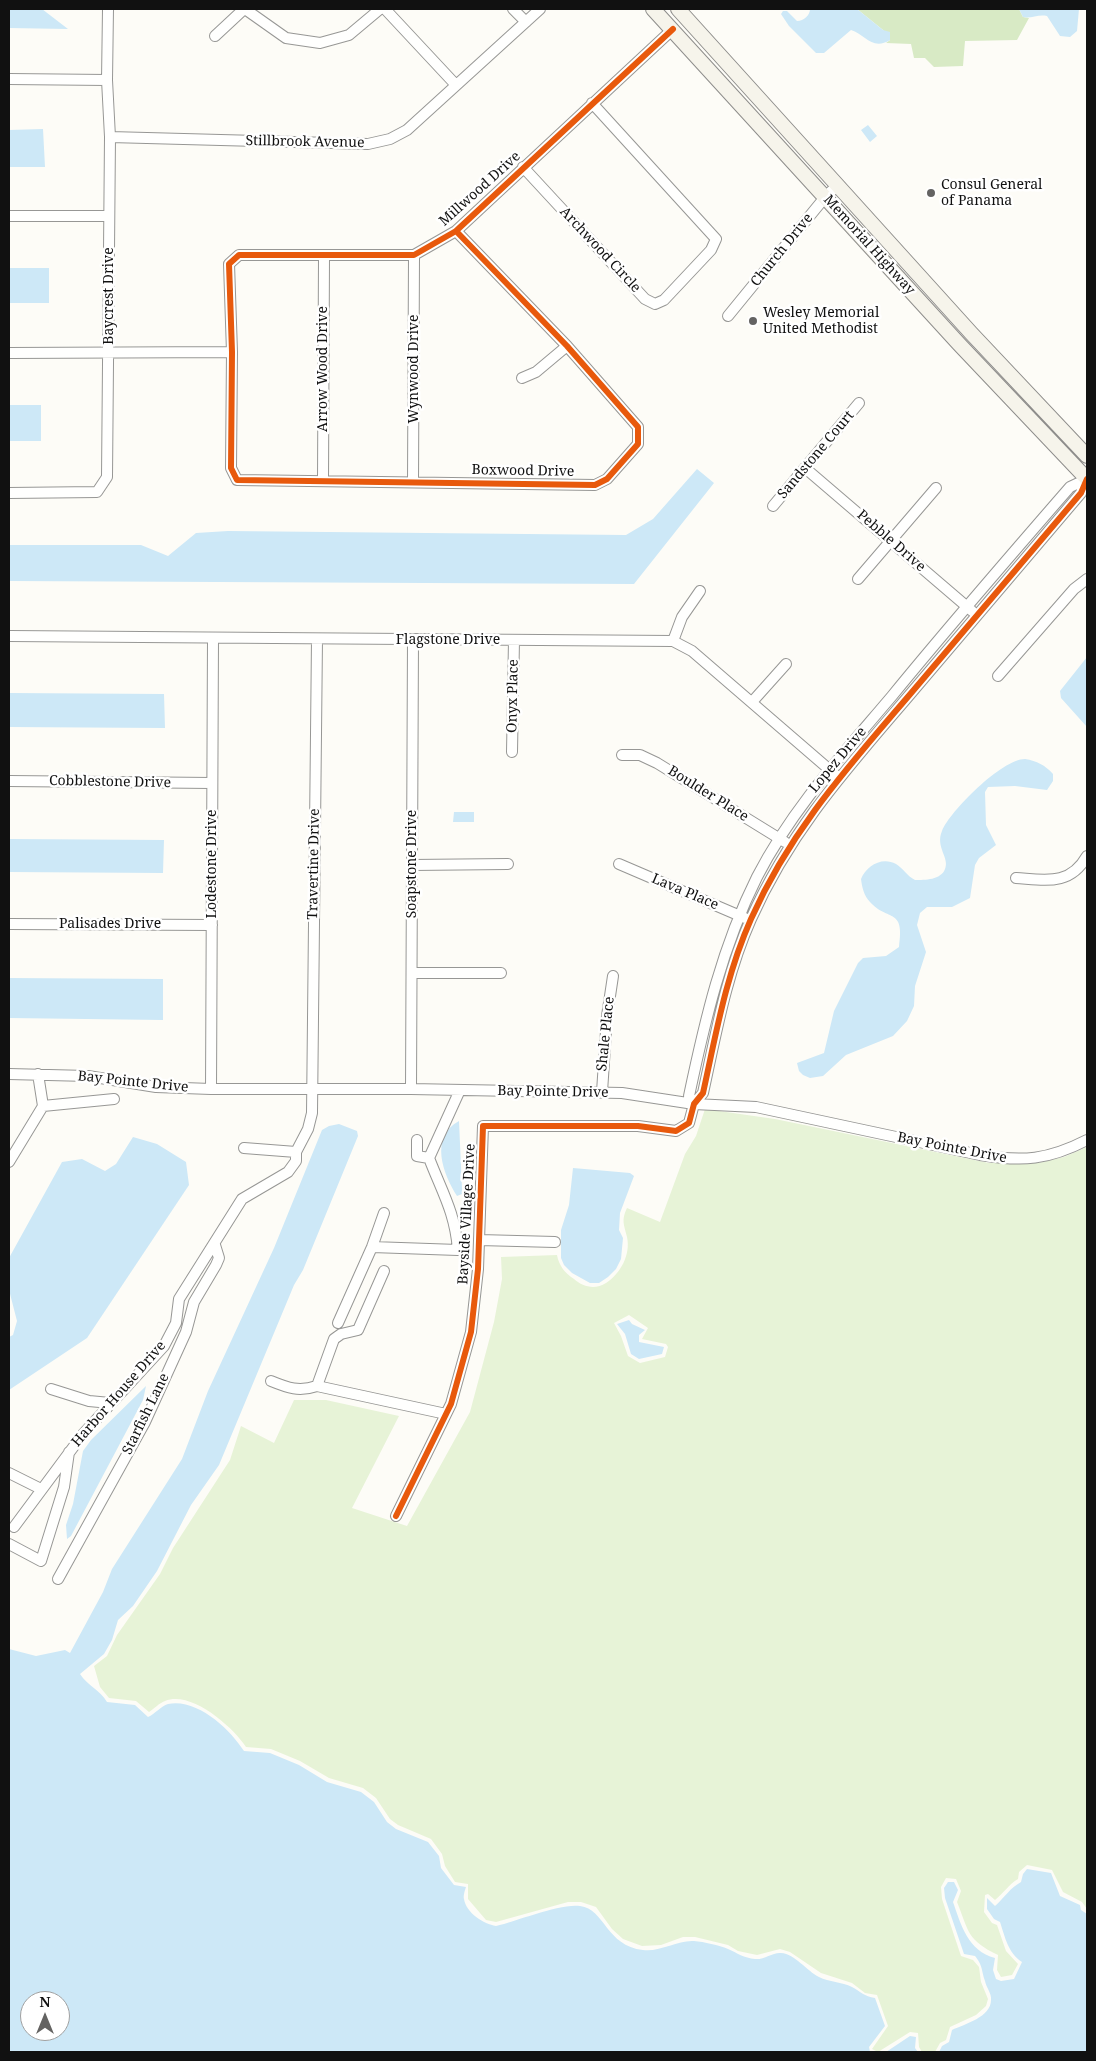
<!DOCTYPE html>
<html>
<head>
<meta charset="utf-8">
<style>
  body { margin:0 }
  #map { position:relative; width:1096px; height:2061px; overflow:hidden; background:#fdfcf7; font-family:"Noto Serif",serif }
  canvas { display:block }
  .frame { position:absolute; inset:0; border:10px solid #111; pointer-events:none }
  .north { position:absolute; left:20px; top:1991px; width:50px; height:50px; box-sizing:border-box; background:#fff; border:1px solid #a0a0a0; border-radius:50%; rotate:0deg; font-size:14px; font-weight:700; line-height:20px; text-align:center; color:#111 }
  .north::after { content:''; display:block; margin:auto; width:18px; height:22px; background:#646362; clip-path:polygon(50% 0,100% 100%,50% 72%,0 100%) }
</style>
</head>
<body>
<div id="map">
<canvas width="1096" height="2061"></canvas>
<div class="frame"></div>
<div class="north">N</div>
</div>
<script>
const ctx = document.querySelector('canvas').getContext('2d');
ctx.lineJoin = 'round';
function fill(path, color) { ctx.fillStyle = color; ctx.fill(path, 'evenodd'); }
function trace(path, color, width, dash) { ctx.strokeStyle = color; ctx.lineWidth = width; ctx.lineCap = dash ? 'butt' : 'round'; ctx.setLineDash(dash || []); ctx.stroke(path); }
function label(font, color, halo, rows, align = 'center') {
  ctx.font = font + ' "Noto Serif",serif'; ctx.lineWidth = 5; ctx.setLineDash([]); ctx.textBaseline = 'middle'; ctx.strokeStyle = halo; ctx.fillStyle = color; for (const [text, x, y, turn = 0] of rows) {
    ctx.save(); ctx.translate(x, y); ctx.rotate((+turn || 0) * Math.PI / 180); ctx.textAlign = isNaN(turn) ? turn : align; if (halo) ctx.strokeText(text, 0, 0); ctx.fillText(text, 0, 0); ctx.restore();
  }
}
fill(new Path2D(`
  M705 1109 775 1119 989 1163H1038L1064 1157 1087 1147V1909L1082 1902 1063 1892 1052 1870 1027 1865 1019 1872 1018 1879C1008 1885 1004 1893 995 1900L988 1894 985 1895 984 1912 992 1923 997 1925 1006 1951 1018 1964 1012 1975 1001 1977 997 1970 998 1955C967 1940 969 1932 957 1902L961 1891 956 1879 946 1878 941 1887 942 1899 961 1956 973 1960 979 1967 981 1982 988 1999 986 2006 976 2015 950 2027 946 2040 940 2043 935 2052H922L919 2047 918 2033 910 2032 878 2052 872 2049 888 2026 877 1995 865 1993 852 1983 821 1973 790 1952 780 1949 757 1955 738 1951 728 1945 695 1937H683L661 1945 642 1946 623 1939 612 1929 596 1907 581 1902H568L496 1922 486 1920 468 1899V1884L455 1882 445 1866 442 1854 431 1839 398 1825 390 1819 376 1798 363 1788 329 1778 300 1761 271 1749 246 1747C233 1727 191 1690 165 1701 159 1703 154 1709 149 1712L136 1701 109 1698 100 1687 94 1666 107 1656 117 1635 160 1574 173 1548 230 1460 241 1426 274 1443 294 1400H326L399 1416 352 1508 407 1526 470 1412 494 1322 502 1279 501 1257 557 1255C559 1266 565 1273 574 1279 583 1287 595 1290 606 1283 620 1274 631 1255 627 1237 624 1225 621 1220 627 1208L660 1222 685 1154 696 1136ZM629 1315 648 1328 642 1339 666 1344 668 1347 665 1357 640 1363 628 1356 621 1336 614 1323Z`), '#e7f3d7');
fill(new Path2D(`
  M857 9H1019L1023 17 1029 18 1017 40 965 41 963 66 934 67 925 58H914L911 44 886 43 890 40 883 30Z`), '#d8eac5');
fill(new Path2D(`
  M9 9H42L68 29 9 28Z
  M810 9H857L883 30 890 32V40C872 51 865 34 851 30L824 53H816L789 26 781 14 783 11H787L797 21C804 21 810 15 810 9Z
  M1019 9H1079L1077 31 1070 37 1060 36 1047 16C1038 14 1031 19 1023 17Z
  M868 125 877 136 870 142 861 130Z
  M43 129 45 167H9V130Z
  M9 268H49V303H9Z
  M9 405H41V441H9Z
  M697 469 714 483 634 584 9 581V545H141L168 556 196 533 228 531 626 535 653 519Z
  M1087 657V727L1061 698 1060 691Z
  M9 693 164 694 165 728 9 727Z
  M1025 759C1037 761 1045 765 1053 774V781L1047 790 1015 786 988 787 985 792 986 825 996 845 979 858 975 865 970 898 952 907H927L920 913 917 925 926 952 915 986 914 1006 907 1021 893 1036 846 1055 823 1076 810 1078 803 1075 799 1071 797 1063 824 1053 834 1011 858 963 863 958 886 956 899 947C905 907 888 922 870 902 864 896 862 887 861 879 866 866 882 856 896 864 903 868 907 876 915 880 925 880 941 880 945 869 950 858 935 847 942 831 950 811 1002 759 1025 759Z
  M454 812H474V822H453Z
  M9 839 164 840 163 873 9 872Z
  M9 978 163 979V1020L9 1018Z
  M459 1121 462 1189V1194L457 1196C443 1174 429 1137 459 1121Z
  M339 1124 357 1131 358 1136 303 1270 294 1285 219 1465 191 1505 157 1571 133 1606 118 1620 112 1640 104 1654 80 1674C88 1686 100 1690 107 1702L135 1705 148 1717C155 1714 161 1706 168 1704 197 1698 230 1729 244 1751L270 1753 299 1765 327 1782 361 1792 374 1802 387 1822 396 1829 428 1842 439 1856 441 1868 454 1885 466 1887C465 1890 463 1896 464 1899 466 1913 484 1924 496 1926 517 1921 561 1903 580 1906 605 1909 606 1946 643 1950 661 1952 677 1940 694 1941 704 1942 719 1945 728 1949 737 1953 744 1958 755 1959 764 1960 773 1952 781 1953 795 1954 807 1971 819 1977 829 1982 842 1982 852 1987 861 1992 864 1996 875 1998L885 2026 869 2047 870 2052H9V1649L36 1656 65 1650 70 1653 103 1592 112 1569 182 1459 208 1391 274 1248 322 1130 329 1126ZM30 2001H60V2031H30Z
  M133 1137 157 1144 186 1162 189 1185 87 1338 9 1390V1337L13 1335 17 1321 9 1290V1258L62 1162 82 1159 105 1171 116 1164Z
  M573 1168 630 1173 634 1176 620 1213 619 1230 623 1238 621 1259 616 1269 608 1277 599 1283H590L572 1273 564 1265 561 1258V1230L569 1205Z
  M629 1320 632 1324 645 1330 639 1335V1342L664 1347 662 1354 639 1359 631 1354 625 1334 617 1324Z
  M146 1386 143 1400 71 1536 67 1539 66 1525 73 1504 83 1451 91 1440Z
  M1027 1869 1051 1873 1060 1896 1080 1905 1081 1910 1087 1914V2052H939L942 2046 949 2042 952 2030C965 2024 991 2017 991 2000 992 1994 986 1987 985 1981 981 1969 983 1966 975 1956L964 1954 945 1898 944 1888 948 1882H954L958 1890 953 1902C961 1925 968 1951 995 1958L993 1970 996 1979 1001 1981 1014 1979 1022 1962C1008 1953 1005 1937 1000 1922L994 1919 987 1909V1898L995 1906C1005 1897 1010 1888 1021 1882L1023 1874Z
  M910 2036 916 2037 915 2048 918 2052H886Z`), '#cde8f7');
const minor = new Path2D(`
  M245 9 286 38 320 43 349 35 380 9
  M385 9 455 84
  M513 9 526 22
  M215 36 244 9
  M9 79 107 80
  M110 137 368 144 390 139 407 130 540 9
  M523 167 645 299 655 304 664 300 711 250 716 239 592 103
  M9 216H108
  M456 231 567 346 638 427V444L607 479 595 485 237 480 231 468 232 352 229 264 239 255H414L456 231 673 29
  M728 316 826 196 838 185
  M9 353 232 352
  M522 378 536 372 567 346
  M805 468 972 611
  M323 481 324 256
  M413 482 414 255
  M9 493 97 492 107 477 110 137 107 80 108 9
  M773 506 859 403
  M858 579 936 488
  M9 636 673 641 692 651 838 777
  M673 641 682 617 700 591
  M998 676 1074 589 1087 579
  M752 702 786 664
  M512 752 514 640
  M622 755H640L657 763 785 842
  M9 781 212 783
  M619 864 745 918
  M412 865 508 864
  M1016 878C1046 880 1070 886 1087 856
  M9 924 212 925
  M412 973H501
  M9 1074 88 1076 156 1087 211 1089H411L622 1093 694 1104 756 1107 980 1155C1023 1162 1048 1160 1087 1140
  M211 1089 213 638
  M411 1089 413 639
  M602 1092 607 1016 613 976
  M694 1104 689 1096C705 1020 722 947 757 877 792 809 843 754 892 696 950 625 1010 556 1070 487L1087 479
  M43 1106 114 1099
  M417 1140V1156L429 1158
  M244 1148 296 1152
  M9 1162 43 1106 38 1074
  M479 1240 555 1242
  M372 1247 458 1250C455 1212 442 1192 429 1158L460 1090
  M338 1323 372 1247 384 1213
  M271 1381C288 1388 299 1392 317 1386L446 1414
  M317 1386 334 1339 341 1334 358 1330 384 1271
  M51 1389 89 1401 110 1403
  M9 1473 41 1489
  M396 1516 451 1404 471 1332 478 1269 483 1126H638L676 1131 689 1123 694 1104 703 1093C716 1034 726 975 751 919 791 829 849 766 912 692 968 626 1024 560 1081 493L1087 479
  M14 1527 83 1434 164 1346 176 1323 179 1299 242 1199 288 1172 296 1161V1152L308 1129 312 1113 317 639
  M9 1544 41 1561 64 1487 69 1452
  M58 1579 145 1422 186 1332 194 1302 216 1265 219 1258 215 1245`);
const secondary = new Path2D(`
  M653 9 959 344 1087 479
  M678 9 971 333 1087 456`);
trace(minor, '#979795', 12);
trace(secondary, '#8e8d8b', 16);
trace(minor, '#fffffe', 10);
trace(secondary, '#f6f4eb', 14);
trace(new Path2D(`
  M456 231 567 346 638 427V444L607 479 595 485 237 480 231 468 232 352 229 264 239 255H414L456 231 673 29
  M396 1516 451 1404 471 1332 478 1269 483 1126H638L676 1131 689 1123 694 1104 703 1093C716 1034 726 975 751 919 791 829 849 766 912 692 968 626 1024 560 1081 493L1087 479`), '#e8590c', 6);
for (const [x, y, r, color] of [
  [931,193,5,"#646362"],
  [753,321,5,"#646362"]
]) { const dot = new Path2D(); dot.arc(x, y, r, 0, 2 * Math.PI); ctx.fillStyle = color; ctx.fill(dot); trace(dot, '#fff', 2); }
label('14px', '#111', '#fff', [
  ["Stillbrook Avenue",305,142,1],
  ["Millwood Drive",480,189,-42],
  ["Memorial Highway",869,245,48],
  ["Archwood Circle",600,250,47],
  ["Church Drive",782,250,-51],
  ["Baycrest Drive",109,296,-90],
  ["Arrow Wood Drive",323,369,-90],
  ["Wynwood Drive",414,369,-90],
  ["Sandstone Court",816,455,-50],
  ["Boxwood Drive",523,471,1],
  ["Pebble Drive",891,541,41],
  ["Flagstone Drive",448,640],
  ["Onyx Place",513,696,-89],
  ["Lopez Drive",838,760,-50],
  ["Cobblestone Drive",110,782,1],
  ["Boulder Place",708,794,32],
  ["Lodestone Drive",212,864,-90],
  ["Travertine Drive",314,864,-89],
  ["Soapstone Drive",412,864,-90],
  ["Lava Place",685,892,23],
  ["Palisades Drive",110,924],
  ["Shale Place",606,1034,-84],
  ["Bay Pointe Drive",133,1082,6],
  ["Bay Pointe Drive",553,1092,1],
  ["Bay Pointe Drive",952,1148,11],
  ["Bayside Village Drive",467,1214,-87],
  ["Harbor House Drive",119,1394,-49],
  ["Starfish Lane",146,1414,-64]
]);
label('14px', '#111', '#fff', [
  ["Consul General",941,185],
  ["of Panama",941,201],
  ["Wesley Memorial",763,313],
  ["United Methodist",763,329]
], 'left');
</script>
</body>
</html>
